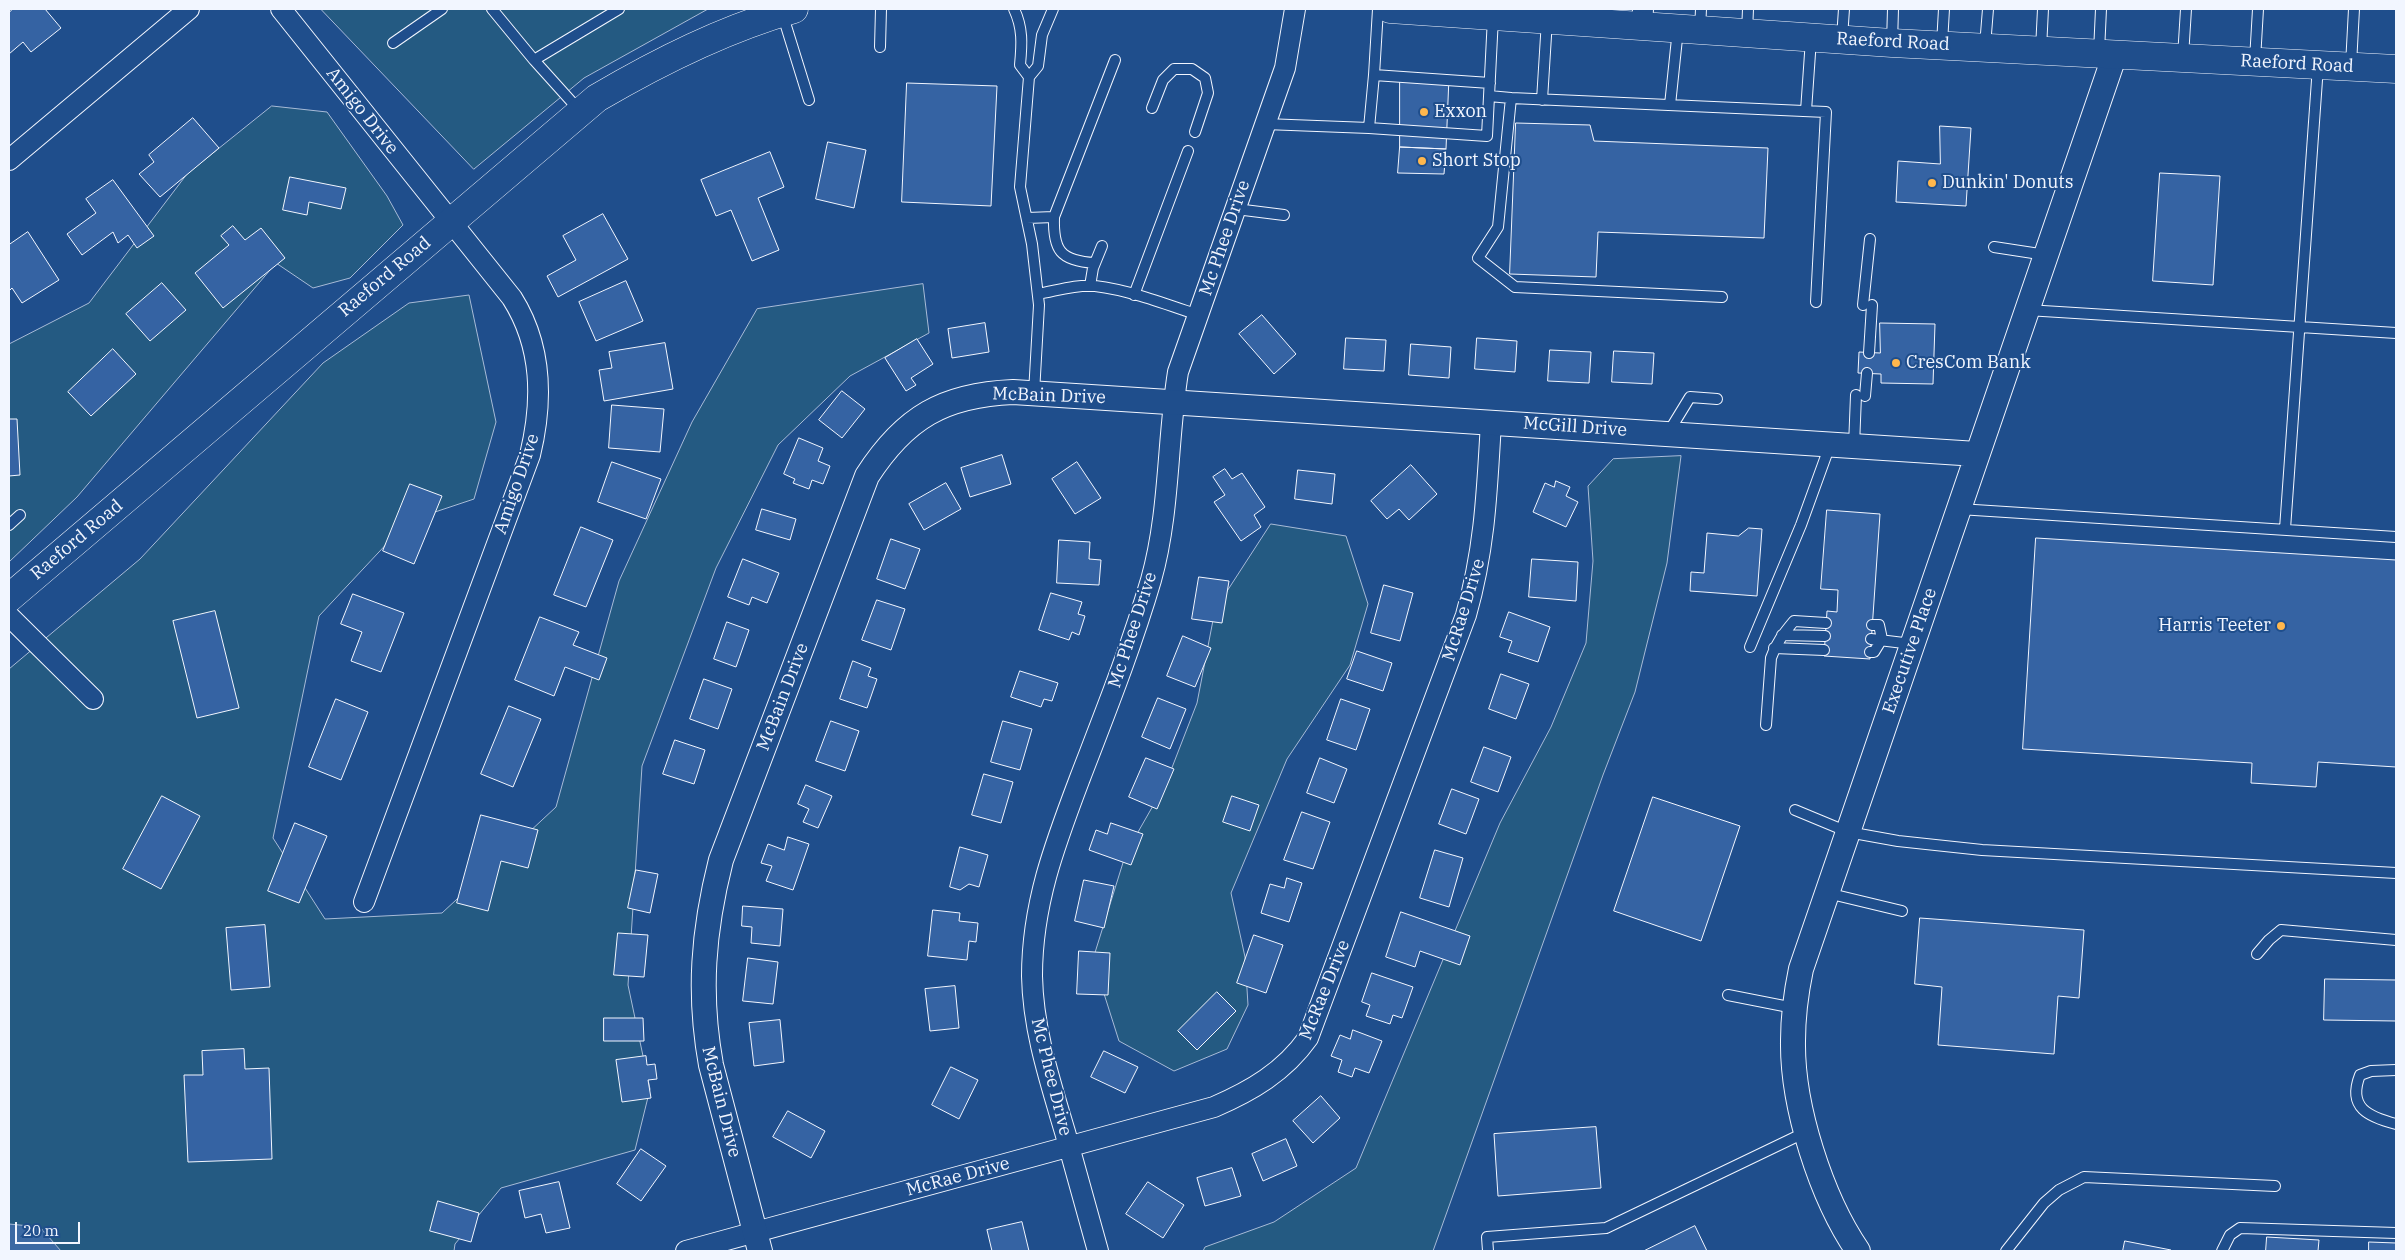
<!DOCTYPE html>
<html>
<head>
<meta charset="utf-8">
<style>
  body { margin:0 }
  #map { position:relative; width:2405px; height:1260px; overflow:hidden; background:#1f4e8c; font-family:"IBM Plex Serif",serif }
  canvas { display:block }
  .frame { position:absolute; inset:0; border:10px solid #f2f6ff; pointer-events:none }
  .scale { position:absolute; left:15px; top:1222px; width:65px; height:22px; box-sizing:border-box; border:2px solid #f2f6ff; border-top:0; padding-left:6px; font-size:15px; line-height:18px; white-space:nowrap; color:#f2f6ff; -webkit-text-stroke:4px #1f4e8c; paint-order:stroke }
</style>
</head>
<body>
<div id="map">
<canvas width="2405" height="1260"></canvas>
<div class="frame"></div>
<div class="scale">20 m</div>
</div>
<script>
const ctx = document.querySelector('canvas').getContext('2d');
ctx.lineJoin = 'round';
function fill(path, color) { ctx.fillStyle = color; ctx.fill(path, 'evenodd'); }
function trace(path, color, width, dash) { ctx.strokeStyle = color; ctx.lineWidth = width; ctx.lineCap = dash ? 'butt' : 'round'; ctx.setLineDash(dash || []); ctx.stroke(path); }
function label(font, color, halo, rows, align = 'center') {
  ctx.font = font + ' "IBM Plex Serif",serif'; ctx.lineWidth = 4; ctx.setLineDash([]); ctx.textBaseline = 'middle'; ctx.strokeStyle = halo; ctx.fillStyle = color; for (const [text, x, y, turn = 0] of rows) {
    ctx.save(); ctx.translate(x, y); ctx.rotate((+turn || 0) * Math.PI / 180); ctx.textAlign = isNaN(turn) ? turn : align; if (halo) ctx.strokeText(text, 0, 0); ctx.fillText(text, 0, 0); ctx.restore();
  }
}
const green = new Path2D(`
  M321 9H708L584 78 474 169Z
  M272 106 327 112 387 196 403 225 350 278 313 288 276 263 77 497 9 562V344L89 303 187 174Z
  M923 284 929 333 850 376 778 445 716 568 642 766 628 985 650 1089 635 1150 501 1188 455 1244 454 1251H9V669L140 559 323 363 409 303 469 295 496 422 474 499 408 521 319 616 273 838 325 919 442 913 556 807 619 581 692 422 757 309Z
  M1681 456 1667 563 1635 692 1603 775 1433 1251H1203L1205 1247 1274 1222 1356 1168 1500 823 1551 727 1586 643 1593 561 1588 486 1613 459Z
  M1271 524 1346 536 1368 604 1350 665 1287 759 1231 893 1245 957 1248 1005 1227 1049 1174 1071 1119 1041 1093 959 1126 853 1166 783 1197 703 1215 610Z`);
fill(green, '#245a82');
trace(green, '#a8bbd7', 1);
const water = new Path2D(`
  M9 1224 40 1227 61 1251H9Z`);
fill(water, '#3b69a3');
trace(water, '#a8bbd7', 1);
const building = new Path2D(`
  M13 9H45L61 28 31 52 23 42 9 54V13Z
  M1400 74 1449 77 1446 149 1400 147Z
  M907 83 997 86 991 206 902 202Z
  M193 118 219 148 160 197 139 174 154 162 149 155Z
  M1516 123 1590 125 1594 141 1768 148 1764 238 1598 232 1596 277 1510 274Z
  M1940 126 1971 128 1966 206 1896 202 1898 161 1940 164Z
  M828 142 866 150 854 208 816 199Z
  M1400 147 1446 149 1444 174 1398 173Z
  M770 152 784 187 758 198 779 250 752 261 731 210 716 216 701 180Z
  M2160 173 2220 176 2213 285 2153 281Z
  M290 177 346 188 341 209 309 202 307 215 283 210Z
  M113 180 154 236 137 248 128 235 118 243 113 232 82 255 67 234 96 213 86 199Z
  M603 214 628 259 558 297 547 276 576 260 563 236Z
  M233 226 245 240 261 228 285 258 223 308 195 273 229 245 221 236Z
  M28 232 59 280 22 303 12 288 9 291V245Z
  M626 281 643 321 596 341 579 302Z
  M162 283 186 310 150 341 126 314Z
  M1262 315 1296 354 1274 374 1239 334Z
  M985 323 989 352 952 358 948 329Z
  M1880 323 1935 324 1933 384 1881 383V374L1858 373 1859 352 1880 353Z
  M1346 338 1386 340 1384 371 1344 369Z
  M1477 338 1517 341 1515 372 1475 369Z
  M917 339 933 364 911 378 916 385 906 391 885 358Z
  M665 343 673 389 604 401 599 370 612 368 609 352Z
  M1411 344 1451 347 1449 378 1409 375Z
  M113 349 136 374 91 416 68 392Z
  M1550 350 1591 352 1589 383 1548 381Z
  M1614 351 1654 353 1652 384 1612 382Z
  M842 391 865 409 842 438 819 420Z
  M612 405 664 409 660 452 609 448Z
  M9 419H17L20 475 9 476Z
  M799 438 823 448 818 461 830 466 823 484 812 480 809 489 793 483 795 479 784 474Z
  M1002 455 1011 484 970 497 961 468Z
  M612 462 661 479 646 519 598 502Z
  M1077 462 1101 498 1075 514 1052 479Z
  M1411 465 1437 494 1409 520 1399 509 1387 519 1371 501Z
  M1225 469 1232 479 1242 473 1265 507 1254 515 1261 527 1241 541 1214 502 1225 495 1213 477Z
  M1298 470 1335 474 1332 504 1295 499Z
  M1556 481 1570 487 1566 496 1578 502 1566 527 1533 512 1545 483 1554 487Z
  M946 483 961 509 924 530 909 504Z
  M410 484 442 496 414 564 383 551Z
  M762 509 796 519 790 540 756 530Z
  M1827 510 1880 514 1870 659 1824 656 1827 611 1837 612 1838 590 1821 589Z
  M581 527 613 540 586 607 554 595Z
  M1749 528 1762 529 1757 596 1690 591 1691 572 1704 573 1707 533 1738 536Z
  M2036 538 2396 560V767L2318 762 2316 787 2251 783 2252 763 2023 749Z
  M891 539 920 549 905 589 877 579Z
  M1059 540 1090 542 1089 559 1101 560 1099 585 1057 583Z
  M743 559 779 573 767 603 752 597 749 605 728 597Z
  M1532 559 1578 562 1576 601 1529 597Z
  M1199 577 1229 581 1222 623 1192 619Z
  M1384 585 1413 593 1400 641 1371 633Z
  M1051 593 1082 602 1078 614 1085 616 1079 635 1072 632 1069 640 1039 630Z
  M353 594 404 613 381 672 351 661 362 632 341 624Z
  M877 600 905 609 891 650 862 640Z
  M215 611 239 708 197 718 173 621Z
  M1509 612 1550 627 1538 662 1508 652 1512 641 1500 637Z
  M540 617 579 632 573 645 607 658 599 680 565 667 554 696 515 680Z
  M727 622 749 630 736 667 714 659Z
  M1183 636 1211 648 1195 687 1167 676Z
  M1357 651 1392 663 1383 691 1347 679Z
  M853 661 871 668 868 676 877 679 867 708 840 699Z
  M1020 671 1058 683 1052 701 1044 699 1041 707 1011 697Z
  M1501 674 1529 684 1516 719 1489 709Z
  M704 679 732 689 718 729 690 719Z
  M1158 698 1186 709 1170 749 1142 737Z
  M336 699 368 712 341 780 309 767Z
  M1341 699 1370 709 1356 750 1327 740Z
  M509 706 541 719 513 787 481 774Z
  M831 721 859 731 845 771 816 761Z
  M1003 721 1032 729 1020 770 991 762Z
  M675 740 705 750 694 784 663 774Z
  M1484 747 1511 757 1498 792 1471 782Z
  M1146 758 1174 769 1157 809 1129 797Z
  M1320 758 1347 769 1334 803 1307 793Z
  M984 774 1013 782 1001 823 972 815Z
  M806 785 832 796 818 828 803 822 809 809 798 804Z
  M1452 789 1479 799 1466 834 1439 824Z
  M162 796 200 816 161 889 123 869Z
  M1232 796 1259 805 1250 831 1223 822Z
  M1653 797 1740 826 1701 941 1614 911Z
  M1302 812 1330 822 1313 869 1284 860Z
  M481 815 538 830 528 868 501 861 488 911 457 903Z
  M295 823 327 836 299 903 268 891Z
  M1111 823 1143 834 1131 865 1089 850 1096 830 1107 834Z
  M788 837 809 844 793 890 766 881 772 866 761 863 768 844 784 850Z
  M960 847 988 855 979 887 969 884 960 890 950 887Z
  M1435 850 1463 858 1449 907 1420 898Z
  M636 870 658 874 650 913 628 908Z
  M1287 878 1302 883 1289 922 1261 913 1270 884 1284 888Z
  M1084 880 1114 886 1104 928 1075 921Z
  M743 906 783 909 780 946 751 943 752 927 742 926Z
  M933 910 960 913 959 921 978 923 976 942 969 941 967 960 928 956Z
  M1401 912 1470 936 1460 965 1420 951 1415 967 1386 957Z
  M1920 918 2084 930 2079 998 2058 996 2054 1054 1938 1045 1942 987 1915 984Z
  M265 925 270 987 231 990 226 928Z
  M618 933 648 935 644 977 614 975Z
  M1254 935 1283 945 1266 993 1237 983Z
  M1079 951 1110 953 1108 995 1077 994Z
  M748 958 778 962 773 1004 743 1001Z
  M1372 973 1413 987 1402 1018 1393 1015 1390 1024 1366 1016 1370 1005 1362 1002Z
  M2325 979 2396 980V1021L2324 1020Z
  M955 986 959 1028 930 1031 925 989Z
  M1217 992 1236 1011 1197 1050 1178 1031Z
  M604 1018H643L644 1041H604Z
  M780 1020 784 1062 754 1066 749 1023Z
  M1353 1030 1382 1041 1369 1073 1355 1068 1352 1077 1338 1072 1342 1060 1331 1056 1340 1035 1350 1039Z
  M244 1049 245 1069 269 1068 272 1159 188 1162 184 1075H203L202 1051Z
  M1104 1051 1138 1067 1125 1093 1091 1077Z
  M646 1056 647 1065 655 1064 657 1079 648 1080 651 1098 622 1102 616 1060Z
  M951 1067 978 1080 959 1119 932 1105Z
  M1321 1096 1340 1118 1313 1143 1293 1121Z
  M788 1111 825 1131 811 1158 773 1137Z
  M1596 1127 1601 1188 1498 1196 1494 1134Z
  M1286 1139 1297 1166 1263 1181 1252 1154Z
  M641 1149 666 1166 641 1201 617 1184Z
  M1232 1168 1241 1196 1205 1206 1197 1178Z
  M559 1182 570 1228 546 1233 541 1214 525 1218 519 1191Z
  M1148 1182 1184 1205 1163 1238 1126 1214Z
  M438 1201 479 1213 471 1242 430 1231Z
  M1022 1222 1029 1251H992L987 1230Z
  M1695 1226 1707 1251H1644Z
  M2267 1237 2319 1240 2318 1251H2266Z
  M2125 1241 2171 1250 2170 1251H2123Z
  M2369 1242 2396 1243V1251H2369Z`);
fill(building, '#3563a3');
trace(building, '#f2f6ff', 1);
const service = new Path2D(`
  M492 9 534 60
  M1014 9C1023 28 1022 44 1020 65L1029 77
  M782 13 809 100
  M1700 30 1701 9
  M1747 32 1748 9
  M1842 38 1844 9
  M393 43 442 9
  M1892 43 1893 9
  M1942 44 1944 9
  M1985 46 1988 9
  M880 47 881 9
  M2041 49 2043 9
  M2099 52 2101 9
  M2183 57 2186 9
  M2255 60 2258 9
  M2351 65 2354 9
  M1374 75 1378 9
  M1490 83 1374 75 1369 128 1487 136 1493 17
  M1489 96 1511 98
  M1542 100 1547 20
  M1670 105 1678 29
  M1152 108 1163 80 1174 69H1192L1205 78 1208 93 1195 132
  M579 110 534 60 619 9
  M1806 111 1811 39
  M1265 124 1369 128
  M1236 209 1284 215
  M1027 218 1054 217
  M1994 247 2046 255
  M1095 263C1060 261 1053 250 1054 217L1115 60
  M1090 286 1093 268 1102 246
  M1038 294C1056 291 1076 284 1095 286 1129 290 1166 304 1198 315
  M1134 295 1188 151
  M1722 297 1515 287 1478 258 1498 227 1511 98 1826 112 1816 302
  M1863 305 1870 239
  M2027 310 2396 333
  M1869 353 1872 305
  M1034 393 1039 305 1032 244 1020 187 1029 77 1038 66 1042 35 1053 9
  M1865 396 1867 373
  M1668 433 1690 397 1717 399
  M1854 446 1856 395
  M1959 509 2396 537
  M9 525 20 515
  M2285 529 2318 66
  M1782 635 1825 636
  M1871 639 1912 644
  M1750 647 1801 525 1830 445
  M1774 648 1824 650
  M1870 652H1874L1882 639 1879 625H1872
  M1766 725 1771 658C1776 643 1784 633 1794 621L1826 623
  M1795 810 1848 832 1898 841 1982 850 2396 873
  M1827 893 1902 911
  M2257 954 2269 940 2281 930 2396 940
  M1728 995 1794 1008
  M2396 1070 2371 1071 2360 1075C2347 1108 2369 1117 2396 1124
  M1488 1251 1487 1237 1606 1228 1806 1132
  M2006 1251 2044 1203 2059 1190 2084 1177 2275 1186
  M2222 1251 2230 1235 2240 1228 2396 1233`);
const minor = new Path2D(`
  M281 9 512 298C543 347 543 401 530 455L364 902
  M1642 26 1643 9
  M9 160 189 9
  M9 616 93 699
  M686 1251 1214 1107C1251 1091 1284 1072 1308 1038L1466 615C1485 548 1487 491 1491 422
  M1098 1251C1087 1212 1076 1172 1065 1132 1050 1081 1033 1030 1032 976 1032 904 1055 844 1080 778 1105 713 1131 648 1151 580 1170 513 1167 441 1178 372L1285 68 1295 9`);
const tertiary = new Path2D(`
  M760 1251 711 1065C698 993 703 931 721 860L867 476C905 417 944 395 1013 392L1977 454
  M1858 1251C1821 1197 1792 1106 1793 1041 1793 1017 1796 993 1801 969L2115 54`);
const secondary = new Path2D(`
  M9 598 597 98C660 61 724 29 794 9`);
const primary = new Path2D(`
  M1390 9 1892 43 2396 69`);
trace(service, '#f2f6ff', 12);
trace(minor, '#f2f6ff', 22);
trace(tertiary, '#f2f6ff', 26);
trace(secondary, '#f2f6ff', 29);
trace(primary, '#f2f6ff', 29);
trace(service, '#1f4e8c', 10);
trace(minor, '#1f4e8c', 20);
trace(tertiary, '#1f4e8c', 24);
trace(secondary, '#1f4e8c', 28);
trace(primary, '#1f4e8c', 28);
for (const [x, y, r, color] of [
  [1424,112,5,"#ffb74d"],
  [1422,161,5,"#ffb74d"],
  [1932,183,5,"#ffb74d"],
  [1896,363,5,"#ffb74d"],
  [2281,626,5,"#ffb74d"]
]) { const dot = new Path2D(); dot.arc(x, y, r, 0, 2 * Math.PI); ctx.fillStyle = color; ctx.fill(dot); trace(dot, '#1f4e8c', 2); }
label('18px', '#f2f6ff', '#1f4e8c', [
  ["Raeford Road",1893,42,3],
  ["Raeford Road",2297,64,3],
  ["Amigo Drive",362,111,52],
  ["Mc Phee Drive",1225,238,-71],
  ["Raeford Road",385,277,-40],
  ["McBain Drive",1049,396,2],
  ["McGill Drive",1575,427,4],
  ["Amigo Drive",517,484,-71],
  ["Raeford Road",77,540,-40],
  ["McRae Drive",1464,610,-73],
  ["Mc Phee Drive",1133,630,-72],
  ["Executive Place",1910,651,-71],
  ["McBain Drive",783,697,-69],
  ["McRae Drive",1325,990,-68],
  ["Mc Phee Drive",1051,1077,76],
  ["McBain Drive",721,1102,76],
  ["McRae Drive",958,1177,-15]
]);
label('18px', '#f2f6ff', '#1f4e8c', [
  ["Exxon",1434,112],
  ["Short Stop",1432,161],
  ["Dunkin' Donuts",1942,183],
  ["CresCom Bank",1906,363],
  ["Harris Teeter",2271,626,"right"]
], 'left');
</script>
</body>
</html>
